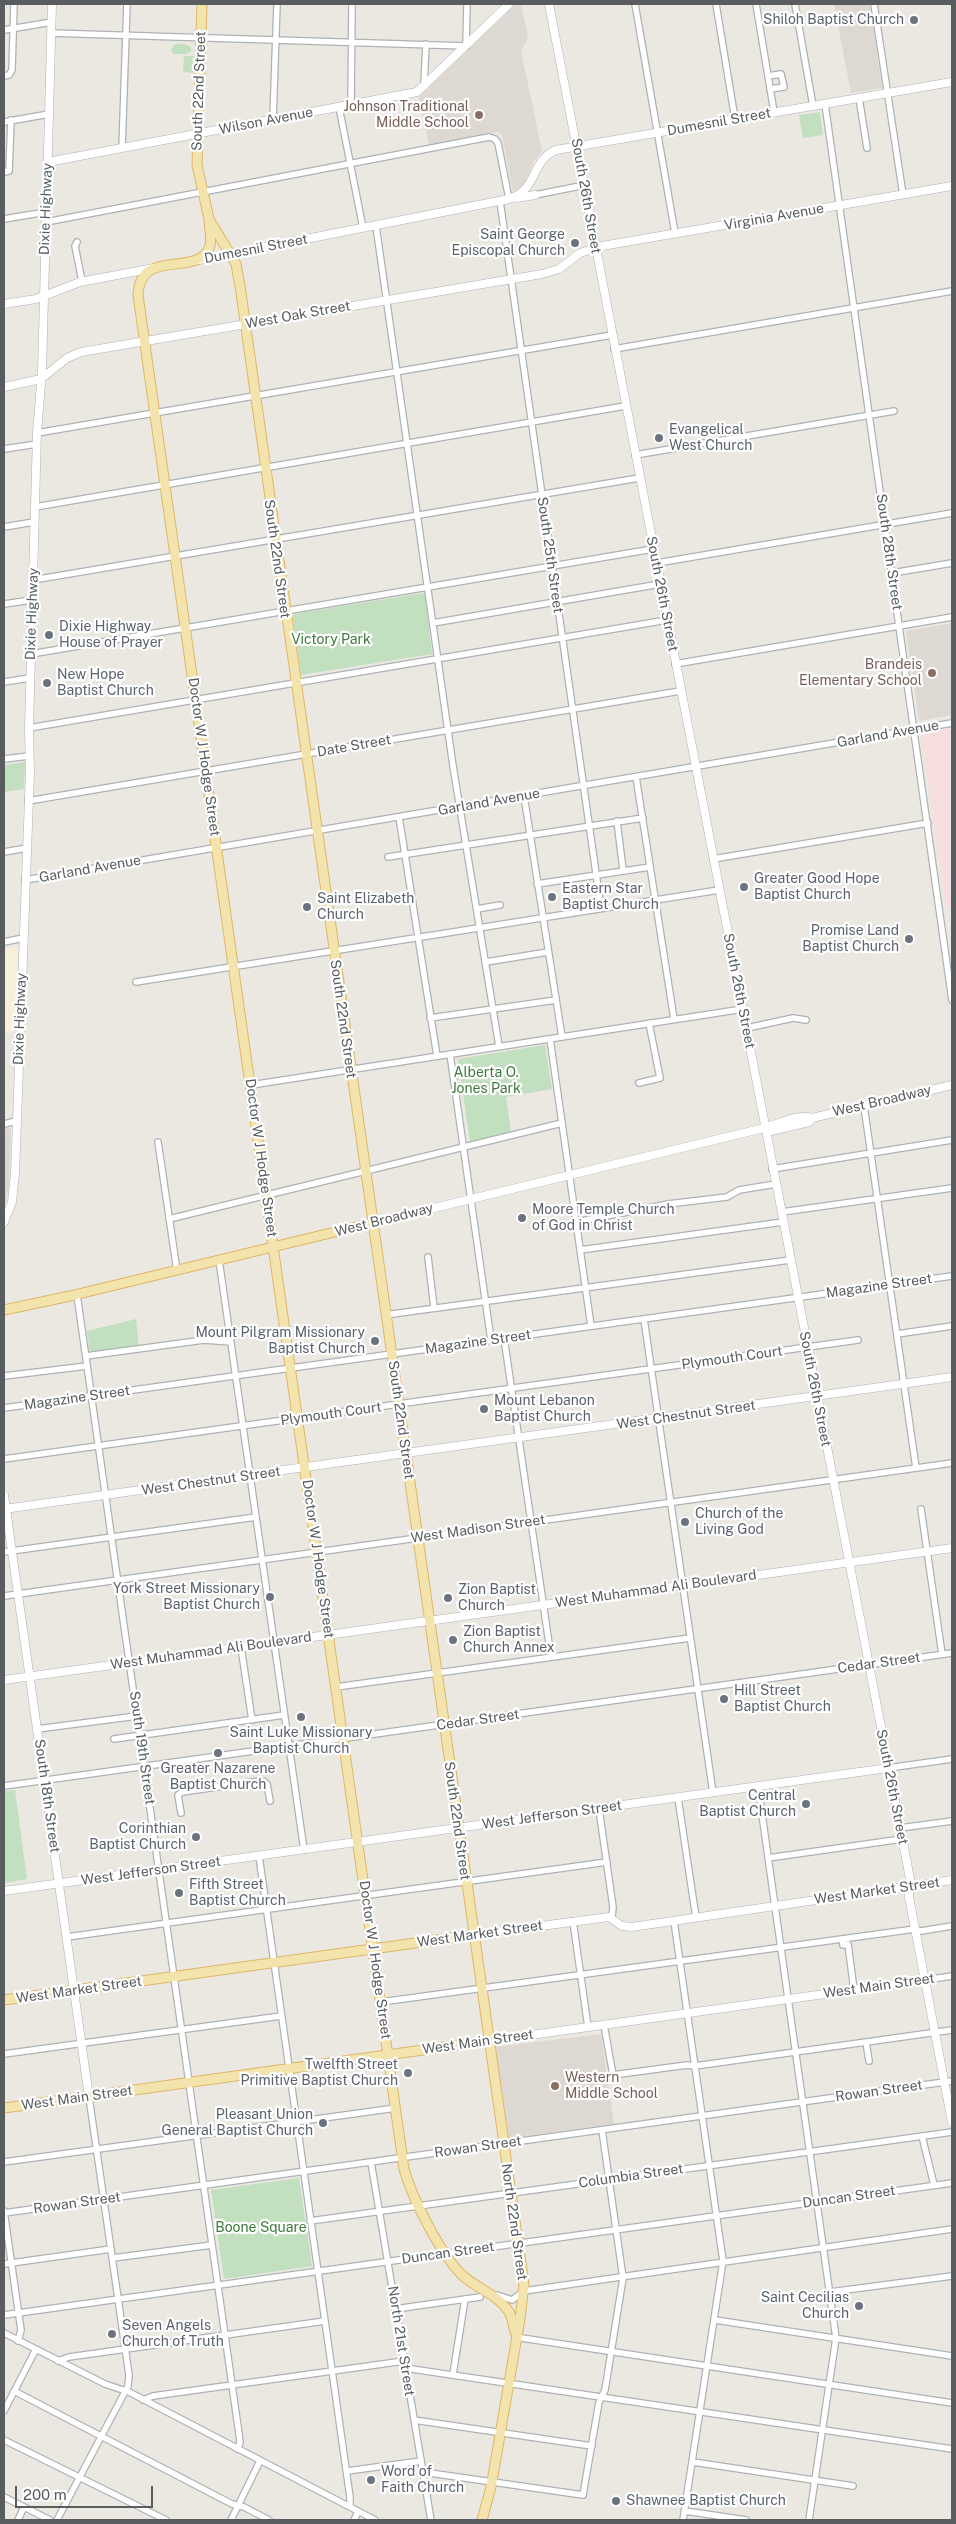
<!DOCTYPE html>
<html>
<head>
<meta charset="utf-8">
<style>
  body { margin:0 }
  #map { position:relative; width:956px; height:2524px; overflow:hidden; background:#eae8e1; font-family:"Public Sans",sans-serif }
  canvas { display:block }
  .frame { position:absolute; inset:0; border:5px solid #595d60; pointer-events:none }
  .scale { position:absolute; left:15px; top:2486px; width:138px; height:22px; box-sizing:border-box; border:2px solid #595d60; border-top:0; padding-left:6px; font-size:15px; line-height:18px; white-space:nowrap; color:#595d60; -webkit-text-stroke:4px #fff; paint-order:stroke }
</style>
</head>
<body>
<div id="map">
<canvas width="956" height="2524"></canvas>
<div class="frame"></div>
<div class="scale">200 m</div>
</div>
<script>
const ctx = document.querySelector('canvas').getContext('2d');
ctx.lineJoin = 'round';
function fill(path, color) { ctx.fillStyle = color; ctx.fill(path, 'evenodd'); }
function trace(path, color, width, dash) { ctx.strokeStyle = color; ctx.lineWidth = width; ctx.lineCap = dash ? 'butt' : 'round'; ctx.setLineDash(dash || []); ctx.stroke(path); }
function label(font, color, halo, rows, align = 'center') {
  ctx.font = font + ' "Public Sans",sans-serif'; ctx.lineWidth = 4.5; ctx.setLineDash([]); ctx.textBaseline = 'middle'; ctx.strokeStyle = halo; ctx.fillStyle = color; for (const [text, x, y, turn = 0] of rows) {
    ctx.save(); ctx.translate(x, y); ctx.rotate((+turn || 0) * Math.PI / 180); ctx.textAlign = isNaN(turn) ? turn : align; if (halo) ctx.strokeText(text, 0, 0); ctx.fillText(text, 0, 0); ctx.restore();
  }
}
fill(new Path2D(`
  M18 947 17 1031 4 1033V949Z`), '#f8efd8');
fill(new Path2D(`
  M516 4H521L528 38 521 51 542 151 534 161 525 183 513 192 502 135 498 132 429 145 419 97Z
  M834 4H870L882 88 851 93Z
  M952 623V715L919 721 906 631Z
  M11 1128 9 1186 4 1209V1129Z
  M601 2034 614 2124 509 2138 495 2047Z`), '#ddd9d2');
fill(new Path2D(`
  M952 728V907L946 908 921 733Z`), '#f6dfde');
fill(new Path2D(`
  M175 44H185L191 47V51L186 54H173L171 50Z
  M184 56H195V73L183 72Z
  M820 112 823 135 803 138 799 115Z
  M423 593 425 594 432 654 301 675 293 618 294 614Z
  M25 762 24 789 4 792V765Z
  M545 1045 552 1089 506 1097 511 1133 470 1142 458 1059Z
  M136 1319 139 1347 90 1354 87 1331Z
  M15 1790 27 1879 4 1883V1791Z
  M299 2178 312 2266 224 2279 211 2190Z`), '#c2dfc0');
const street = new Path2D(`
  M635 4 675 233
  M716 4 735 119
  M756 4 774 112
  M795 4 813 106
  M874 4 903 195
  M4 30 52 22
  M51 33 466 46 467 4
  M4 76 9 75 12 70 14 4
  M768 76 781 74 784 87 770 89
  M424 85 426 44
  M859 98 867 148
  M825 104 952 1000
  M351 105 352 4
  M339 107 363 228
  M273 119 277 4
  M4 122 49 114
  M122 148 127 4
  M4 172 9 171 11 120
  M535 195 585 185
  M500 201 601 908
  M4 219 46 212
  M46 222 489 137 495 139 498 143 509 199
  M376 226 453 766 499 1046
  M77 242 75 246 82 281
  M614 349 952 291
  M37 433 612 335
  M4 449 37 444
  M635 455 894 411
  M35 507 625 406
  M4 527 34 522
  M657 563 952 513
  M892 573 952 563
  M33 580 639 478
  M4 604 32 600
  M433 623 660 584
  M31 654 653 549
  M675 664 952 617
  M4 682 30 678
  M29 728 667 620
  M4 759 29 756
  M636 777 674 1019
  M524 796 562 1037
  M28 801 680 691
  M399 817 437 1056
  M617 821 623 870
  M4 852 27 848
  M388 857 643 818
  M713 859 928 823
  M25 880 952 723
  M537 884 650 867
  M477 909 500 905
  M4 942 23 938
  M486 962 548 952
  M136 982 719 890
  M430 1018 556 1000
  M747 1028 793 1018 806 1020
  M550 1039 591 1326
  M450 1054 491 1340
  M639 1083 660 1078 649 1023
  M251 1085 743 1009
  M864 1106 916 1468
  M4 1124 16 1121
  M158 1142 177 1271
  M772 1169 952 1140
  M782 1212 952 1188
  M169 1219 562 1123
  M576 1222 668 1204 727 1197 739 1190 776 1184
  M580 1250 783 1222
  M428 1257 434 1308
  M219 1260 304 1850
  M77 1295 239 2434 240 2443 237 2449
  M385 1315 790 1260
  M644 1319 713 1793
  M897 1334 952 1326
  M504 1338 551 1657
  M86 1356 204 1340 231 1342
  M4 1376 87 1366
  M4 1408 952 1276
  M4 1459 858 1340
  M921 1509 942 1654
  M4 1552 256 1517
  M4 1596 952 1463
  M241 1647 252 1720
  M336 1687 690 1638
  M37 1729 137 1716
  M114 1739 284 1715
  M888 1768 952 1759
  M4 1786 952 1653
  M758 1786 836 2338 809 2520
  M678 1798 696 1918
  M599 1809 613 1907 612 1917
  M181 1813 178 1795 182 1792 252 1782 263 1781 267 1784 270 1801
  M900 1828 952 1821
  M259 1856 350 2497V2507
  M768 1858 902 1839
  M573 1921 588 2027
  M674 1921 723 2261 683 2520
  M67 1937 607 1862
  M842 1939 843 1945 848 1944 854 1990
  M925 1980 952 1976
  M381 2002 915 1929 921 1931 952 1926
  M604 2025 613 2075 687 2065 695 2066 952 2030
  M866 2042 869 2061
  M4 2054 281 2016
  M922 2136 934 2185
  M4 2162 396 2108
  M371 2162 431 2520
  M4 2211 21 2330 18 2341
  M4 2213 952 2081
  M310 2221 952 2132
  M113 2258 212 2245
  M4 2264 111 2249
  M830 2292 952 2276
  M497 2295 512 2300 524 2291 952 2229
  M395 2309 480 2297
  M4 2315 952 2183
  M715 2320 952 2356
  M4 2333 105 2384 129 2392 375 2520
  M515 2337 952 2403
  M58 2361 69 2357 325 2321
  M405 2368 952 2449
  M453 2374 465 2299
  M14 2391 232 2504 244 2507 269 2520
  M143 2400 153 2396 404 2361
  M4 2411 36 2349
  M414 2420 592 2446
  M4 2440 166 2520
  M693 2462 853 2486
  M347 2471 421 2461
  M423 2472 583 2495 599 2402 605 2390 623 2278 602 2130
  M4 2497 50 2520
  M685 2511 746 2520
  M18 2520 24 2507
  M57 2520 128 2386 129 2375 89 2097
  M231 2520 260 2461
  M354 2520 358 2512`);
const secondary = new Path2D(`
  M549 4 887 1758 910 1879 909 1897 952 2122
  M48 162 417 92 509 4
  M517 198 535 195
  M199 260 509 199C539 189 530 161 556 150L952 82
  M4 304 36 299 80 282 154 268
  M4 387 41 379 67 358 81 352 542 274 559 269 580 253 602 246 952 186
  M765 1128 771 1131 809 1122 812 1118
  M4 1222 12 1202 15 1174 30 771 29 728 37 433 42 371 52 4
  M372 1223 760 1129C775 1126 797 1113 812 1118L952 1085
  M4 1495 89 2097
  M4 1509 952 1377
  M4 1680 952 1548
  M4 1891 888 1768
  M473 1935 609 1917 622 1926 632 1927 952 1880
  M488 2041 925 1980`);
const primary = new Path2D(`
  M202 4 197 165 209 219 236 264 240 286 524 2284 520 2319 491 2487 482 2520
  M209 219C209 228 212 238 210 246 199 279 140 246 138 295L404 2169C412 2198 439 2251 461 2274 475 2288 498 2294 509 2312 513 2319 513 2327 516 2334
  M4 1310 70 1296 372 1223
  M4 2000 473 1935
  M4 2108 488 2041`);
trace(street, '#aeb2b5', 8);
trace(secondary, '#aeb1b5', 9);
trace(primary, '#deb667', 11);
trace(street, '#fff', 5.5);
trace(secondary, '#fff', 8);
trace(primary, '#f3e4ad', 9);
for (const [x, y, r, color] of [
  [914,20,5,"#6b7280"],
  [479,115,5,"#8d6e63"],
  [575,243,5,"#6b7280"],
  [659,438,5,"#6b7280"],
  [49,635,5,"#6b7280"],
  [932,673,5,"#8d6e63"],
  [47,683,5,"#6b7280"],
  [744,887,5,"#6b7280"],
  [552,897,5,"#6b7280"],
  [307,907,5,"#6b7280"],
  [909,939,5,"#6b7280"],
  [522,1218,5,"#6b7280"],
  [375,1341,5,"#6b7280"],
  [484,1409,5,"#6b7280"],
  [685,1522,5,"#6b7280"],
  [270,1597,5,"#6b7280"],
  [448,1598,5,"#6b7280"],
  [453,1640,5,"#6b7280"],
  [724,1699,5,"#6b7280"],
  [301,1717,5,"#6b7280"],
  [218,1753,5,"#6b7280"],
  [806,1804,5,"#6b7280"],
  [196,1837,5,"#6b7280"],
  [179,1893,5,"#6b7280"],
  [408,2073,5,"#6b7280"],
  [555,2086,5,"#8d6e63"],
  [323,2123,5,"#6b7280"],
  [859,2306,5,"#6b7280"],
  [112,2334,5,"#6b7280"],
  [371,2480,5,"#6b7280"],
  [616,2501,5,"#6b7280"]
]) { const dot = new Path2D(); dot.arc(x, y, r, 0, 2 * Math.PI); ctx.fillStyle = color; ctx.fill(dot); trace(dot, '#fff', 2); }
label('14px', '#5b616d', '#fff', [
  ["Shiloh Baptist Church",904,20,"right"],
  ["Saint George",565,235,"right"],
  ["Episcopal Church",565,251,"right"],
  ["Evangelical",669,430],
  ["West Church",669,446],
  ["Dixie Highway",59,627],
  ["House of Prayer",59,643],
  ["New Hope",57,675],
  ["Baptist Church",57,691],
  ["Greater Good Hope",754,879],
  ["Baptist Church",754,895],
  ["Eastern Star",562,889],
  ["Baptist Church",562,905],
  ["Saint Elizabeth",317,899],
  ["Church",317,915],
  ["Promise Land",899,931,"right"],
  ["Baptist Church",899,947,"right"],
  ["Moore Temple Church",532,1210],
  ["of God in Christ",532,1226],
  ["Mount Pilgram Missionary",365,1333,"right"],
  ["Baptist Church",365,1349,"right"],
  ["Mount Lebanon",494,1401],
  ["Baptist Church",494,1417],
  ["Church of the",695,1514],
  ["Living God",695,1530],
  ["York Street Missionary",260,1589,"right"],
  ["Baptist Church",260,1605,"right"],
  ["Zion Baptist",458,1590],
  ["Church",458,1606],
  ["Zion Baptist",463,1632],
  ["Church Annex",463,1648],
  ["Hill Street",734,1691],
  ["Baptist Church",734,1707],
  ["Saint Luke Missionary",301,1733,"center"],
  ["Baptist Church",301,1749,"center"],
  ["Greater Nazarene",218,1769,"center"],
  ["Baptist Church",218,1785,"center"],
  ["Central",796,1796,"right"],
  ["Baptist Church",796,1812,"right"],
  ["Corinthian",186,1829,"right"],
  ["Baptist Church",186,1845,"right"],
  ["Fifth Street",189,1885],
  ["Baptist Church",189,1901],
  ["Twelfth Street",398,2065,"right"],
  ["Primitive Baptist Church",398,2081,"right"],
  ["Pleasant Union",313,2115,"right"],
  ["General Baptist Church",313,2131,"right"],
  ["Saint Cecilias",849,2298,"right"],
  ["Church",849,2314,"right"],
  ["Seven Angels",122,2326],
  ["Church of Truth",122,2342],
  ["Word of",381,2472],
  ["Faith Church",381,2488],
  ["Shawnee Baptist Church",626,2501]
], 'left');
label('14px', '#595d60', '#fff', [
  ["South 22nd Street",199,91,-88],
  ["Wilson Avenue",266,121,-11],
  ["Dumesnil Street",719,122,-10],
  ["South 26th Street",586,196,80],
  ["Dixie Highway",46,209,-88],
  ["Virginia Avenue",774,217,-10],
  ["Dumesnil Street",256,249,-11],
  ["West Oak Street",298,315,-10],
  ["South 28th Street",889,552,82],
  ["South 25th Street",550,555,82],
  ["South 22nd Street",277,559,82],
  ["South 26th Street",662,594,79],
  ["Dixie Highway",32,614,-88],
  ["Garland Avenue",888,734,-10],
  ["Date Street",354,746,-10],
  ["Doctor W J Hodge Street",204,757,82],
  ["Garland Avenue",489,802,-10],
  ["Garland Avenue",90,869,-10],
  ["South 26th Street",739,991,79],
  ["Dixie Highway",20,1019,-88],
  ["South 22nd Street",343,1019,82],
  ["West Broadway",882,1101,-13],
  ["Doctor W J Hodge Street",261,1158,82],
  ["West Broadway",384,1220,-14],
  ["Magazine Street",879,1286,-8],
  ["Magazine Street",478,1342,-8],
  ["Plymouth Court",732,1358,-8],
  ["South 26th Street",815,1389,79],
  ["Magazine Street",77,1398,-8],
  ["Plymouth Court",331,1414,-8],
  ["West Chestnut Street",686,1415,-8],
  ["South 22nd Street",401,1420,82],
  ["West Chestnut Street",211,1481,-8],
  ["West Madison Street",478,1529,-8],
  ["Doctor W J Hodge Street",318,1559,82],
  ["West Muhammad Ali Boulevard",656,1589,-8],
  ["West Muhammad Ali Boulevard",211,1651,-8],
  ["Cedar Street",879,1663,-8],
  ["Cedar Street",478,1720,-8],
  ["South 19th Street",142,1748,82],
  ["South 26th Street",892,1787,79],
  ["South 18th Street",47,1796,82],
  ["West Jefferson Street",552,1815,-8],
  ["South 22nd Street",457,1821,82],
  ["West Jefferson Street",151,1871,-8],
  ["West Market Street",877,1891,-8],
  ["West Market Street",480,1934,-8],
  ["Doctor W J Hodge Street",375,1960,82],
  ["West Main Street",879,1986,-8],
  ["West Market Street",79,1990,-8],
  ["West Main Street",478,2042,-8],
  ["Rowan Street",879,2091,-8],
  ["West Main Street",77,2098,-8],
  ["Rowan Street",478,2147,-8],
  ["Columbia Street",631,2176,-8],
  ["Duncan Street",849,2197,-8],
  ["Rowan Street",77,2203,-8],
  ["North 22nd Street",514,2222,82],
  ["Duncan Street",448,2253,-8],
  ["North 21st Street",401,2341,81]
]);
label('14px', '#785e54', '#fff', [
  ["Johnson Traditional",469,107],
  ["Middle School",469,123],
  ["Brandeis",922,665],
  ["Elementary School",922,681],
  ["Western",565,2078,"left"],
  ["Middle School",565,2094,"left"]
], 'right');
label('14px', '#3e7a3e', '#fff', [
  ["Victory Park",331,640],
  ["Alberta O.",486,1073],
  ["Jones Park",486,1089],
  ["Boone Square",261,2228]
]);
</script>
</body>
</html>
